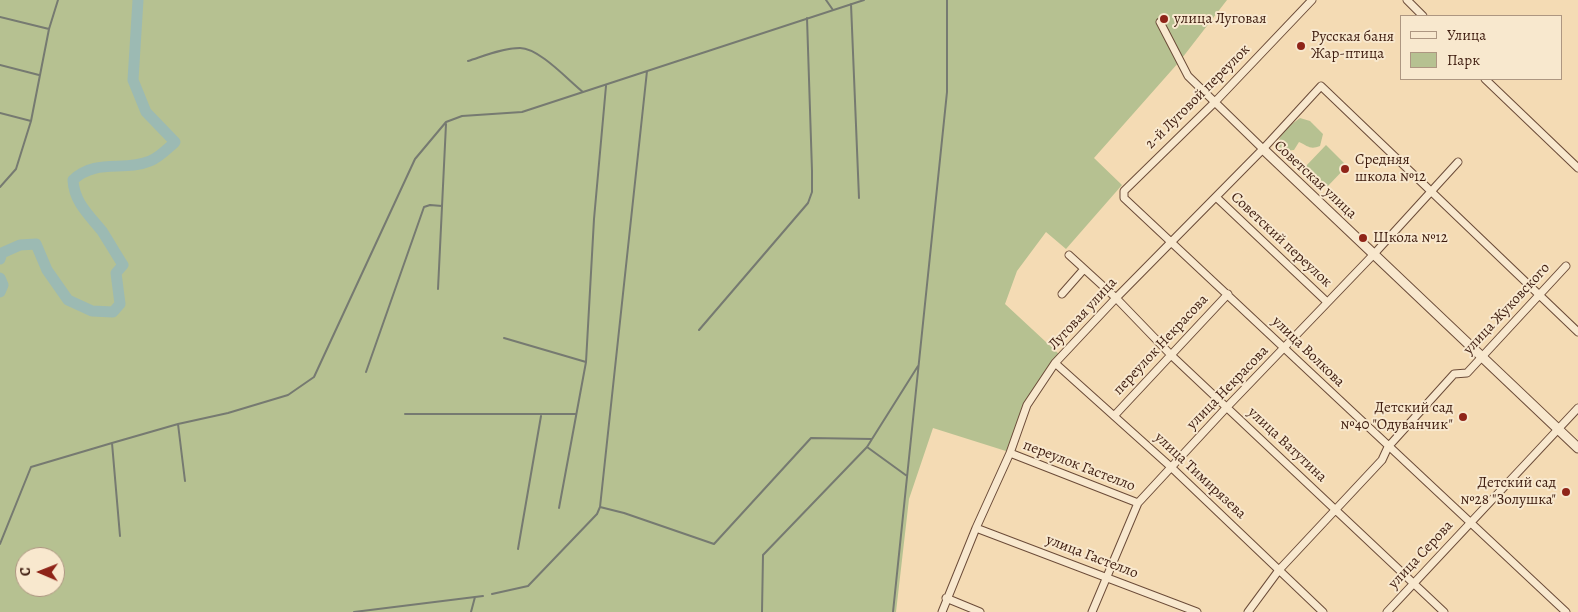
<!DOCTYPE html>
<html>
<head>
<meta charset="utf-8">
<style>
  body { margin:0 }
  #map { position:relative; width:1578px; height:612px; overflow:hidden; background:#f4dbb4; font-family:Alegreya,serif }
  canvas { display:block }
  .legend { position:absolute; left:1400px; top:15px; width:162px; height:65px; box-sizing:border-box; background:#f8e8ce; border:1px solid #ad9681; margin:0; padding:6px 9px; list-style:none; font-size:15px; color:#3d1b0e }
  .legend li { display:flex; align-items:center; gap:10px; height:25px }
  .legend b { width:25px; border:1px solid #ad9681 }
  .north { position:absolute; left:15px; top:547px; width:50px; height:50px; box-sizing:border-box; background:#f8e8ce; border:1px solid #ad9681; border-radius:50%; rotate:271deg; font-size:14px; font-weight:700; line-height:20px; text-align:center; color:#3d1b0e }
  .north::after { content:''; display:block; margin:auto; width:18px; height:22px; background:#8f2418; clip-path:polygon(50% 0,100% 100%,50% 72%,0 100%) }
</style>
</head>
<body>
<div id="map">
<canvas width="1578" height="612"></canvas>
<ul class="legend">
<li><b style="height:6px;background:#f8e8ce"></b>Улица</li>
<li><b style="height:14px;background:#b6c191"></b>Парк</li>
</ul>
<div class="north">С</div>
</div>
<script>
const ctx = document.querySelector('canvas').getContext('2d');
ctx.lineJoin = 'round';
function fill(path, color) { ctx.fillStyle = color; ctx.fill(path, 'evenodd'); }
function trace(path, color, width, dash) { ctx.strokeStyle = color; ctx.lineWidth = width; ctx.lineCap = dash ? 'butt' : 'round'; ctx.setLineDash(dash || []); ctx.stroke(path); }
function label(font, color, halo, rows, align = 'center') {
  ctx.font = font + ' Alegreya,serif'; ctx.lineWidth = 4; ctx.setLineDash([]); ctx.textBaseline = 'middle'; ctx.strokeStyle = halo; ctx.fillStyle = color; for (const [text, x, y, turn = 0] of rows) {
    ctx.save(); ctx.translate(x, y); ctx.rotate((+turn || 0) * Math.PI / 180); ctx.textAlign = isNaN(turn) ? turn : align; if (halo) ctx.strokeText(text, 0, 0); ctx.fillText(text, 0, 0); ctx.restore();
  }
}
fill(new Path2D(`
  M0 0H1227L1179 62 1094 158 1122 185 1066 249 1046 232 1017 271 1005 304 1060 355 1025 404 1009 452 933 428 909 499 896 612H0ZM25 557H55V587H25Z
  M1300 118 1310 121 1323 134 1320 146C1310 150 1308 146 1299 142L1294 150 1285 151 1278 146C1279 132 1289 126 1300 118Z
  M1326 145 1347 166 1327 187 1306 166Z`), '#b6c191');
trace(new Path2D(`
  M826 0 833 10
  M851 4 859 198
  M0 17 49 29
  M468 61C484 56 503 48 520 48 539 48 568 80 583 92
  M0 65 39 75
  M0 113 31 121
  M0 187 16 169 31 121 49 29 58 0
  M438 289 446 124
  M699 330 808 203 812 192V171L807 18
  M504 338 586 362
  M366 372 424 207 430 205 442 206
  M405 414H575
  M178 424 185 481
  M112 443 120 536
  M867 447 907 476
  M600 507 624 513 714 544 811 438 872 439
  M559 508 586 362 594 219 606 86
  M0 544 31 467 112 443 178 424 228 413 288 395 314 377 415 159 446 122 462 116 522 112 864 0
  M518 549 541 416
  M492 594 528 586 597 514 600 507 647 71
  M354 612 483 596
  M471 612 475 597
  M762 612 763 555 867 447 918 366
  M893 612 947 92V0`), '#767a71', 2);
trace(new Path2D(`
  M0 259 2 253 20 245 36 244 47 270 68 300 92 311 113 312 120 304 116 273 123 265C116 254 109 242 102 231 89 215 74 202 73 180 96 158 124 172 150 161 160 157 167 149 175 142L146 112 133 80 138 0
  M0 278 3 285 0 292`), '#9cbab3', 11);
const minor = new Path2D(`
  M1312 0 1214 103 1124 191V198L1566 612
  M1407 0 1423 16
  M1160 22 1188 76 1263 149
  M1485 79 1578 168
  M1216 197 1327 302
  M1069 255 1116 298 1171 355 1444 612
  M1062 294 1084 269
  M1055 363 1172 468 1323 612
  M1114 416 1228 294
  M1010 453 1138 503
  M976 528 1197 612
  M946 598 980 612
  M942 612 976 528 1010 453 1027 405 1055 363 1116 298 1263 149 1321 86 1578 332
  M1092 612 1138 503 1226 408 1374 254 1458 162
  M1248 612 1279 570 1382 460 1388 447 1454 374 1467 373 1566 266
  M1387 612 1578 408`);
const tertiary = new Path2D(`
  M1263 149 1578 448`);
trace(minor, '#6b4b38', 9);
trace(tertiary, '#6b4b38', 11);
trace(minor, '#f8e8ce', 7);
trace(tertiary, '#f8e8ce', 9);
for (const [x, y, r, color] of [
  [1164,19,5,"#8f2418"],
  [1301,46,5,"#8f2418"],
  [1345,169,5,"#8f2418"],
  [1363,238,5,"#8f2418"],
  [1463,417,5,"#8f2418"],
  [1566,492,5,"#8f2418"]
]) { const dot = new Path2D(); dot.arc(x, y, r, 0, 2 * Math.PI); ctx.fillStyle = color; ctx.fill(dot); trace(dot, '#f8e8ce', 2); }
label('15px', '#3d1b0e', '#f8e8ce', [
  ["улица Луговая",1174,19],
  ["Русская баня",1311,37],
  ["Жар-птица",1311,54],
  ["Средняя",1355,160],
  ["школа №12",1355,177],
  ["Школа №12",1373,238],
  ["Детский сад",1453,408,"right"],
  ["№40 \"Одуванчик\"",1453,425,"right"],
  ["Детский сад",1556,483,"right"],
  ["№28 \"Золушка\"",1556,500,"right"]
], 'left');
label('15px', '#3d1b0e', '#f8e8ce', [
  ["2-й Луговой переулок",1198,97,-45],
  ["Советская улица",1315,180,43],
  ["Советский переулок",1281,240,43],
  ["улица Жуковского",1507,309,-47],
  ["Луговая улица",1083,314,-47],
  ["переулок Некрасова",1161,345,-47],
  ["улица Волкова",1308,352,44],
  ["улица Некрасова",1228,388,-46],
  ["улица Ватутина",1287,445,43],
  ["переулок Гастелло",1079,466,21],
  ["улица Тимирязева",1200,476,43],
  ["улица Серова",1421,555,-47],
  ["улица Гастелло",1092,557,21]
]);
</script>
</body>
</html>
